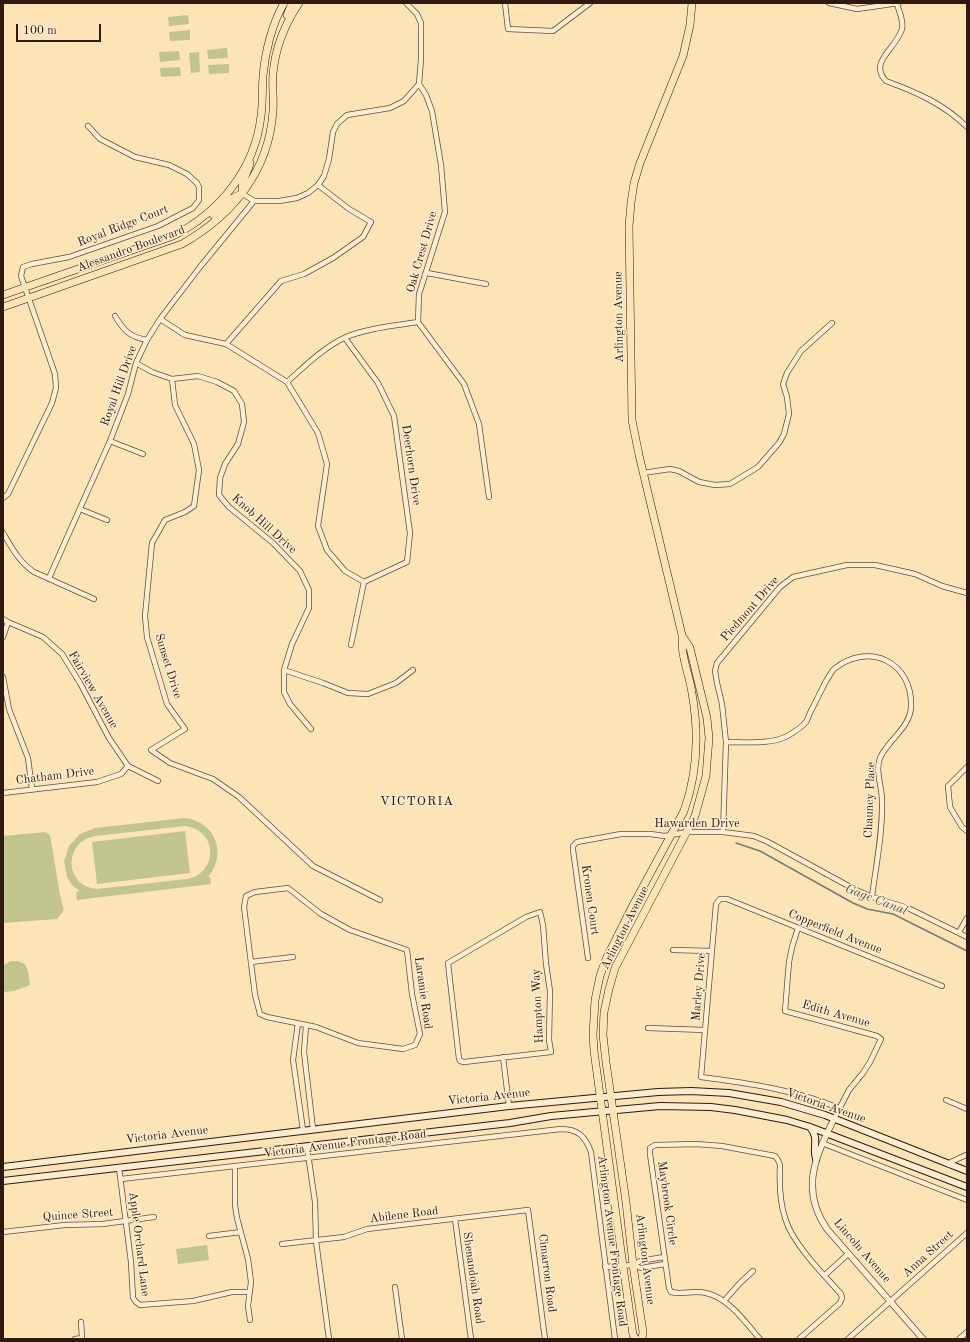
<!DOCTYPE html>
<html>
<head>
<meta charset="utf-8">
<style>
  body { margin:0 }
  #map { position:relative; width:970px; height:1342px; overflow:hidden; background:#fde4b6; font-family:"Old Standard TT",serif }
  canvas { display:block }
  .frame { position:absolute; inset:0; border:4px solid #2f1910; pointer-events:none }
  .scale { position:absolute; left:16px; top:24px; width:85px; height:18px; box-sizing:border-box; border:2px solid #2f1910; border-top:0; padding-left:5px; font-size:12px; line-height:14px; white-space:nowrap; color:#2f1910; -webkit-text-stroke:3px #feedd0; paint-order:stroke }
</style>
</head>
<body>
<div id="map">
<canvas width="970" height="1342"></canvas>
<div class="frame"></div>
<div class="scale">100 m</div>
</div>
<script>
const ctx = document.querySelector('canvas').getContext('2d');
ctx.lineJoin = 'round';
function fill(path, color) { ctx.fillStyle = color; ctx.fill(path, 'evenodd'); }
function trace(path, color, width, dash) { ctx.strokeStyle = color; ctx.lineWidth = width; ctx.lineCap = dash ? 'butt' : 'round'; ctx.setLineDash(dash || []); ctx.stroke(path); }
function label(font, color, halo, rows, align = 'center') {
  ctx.font = font + ' "Old Standard TT",serif'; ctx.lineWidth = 3; ctx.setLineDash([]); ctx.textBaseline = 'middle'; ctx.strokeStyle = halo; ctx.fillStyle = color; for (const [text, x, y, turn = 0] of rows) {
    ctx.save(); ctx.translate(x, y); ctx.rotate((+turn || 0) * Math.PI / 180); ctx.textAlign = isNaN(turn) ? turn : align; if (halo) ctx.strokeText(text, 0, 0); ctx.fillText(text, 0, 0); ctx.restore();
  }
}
fill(new Path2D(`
  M188 15 189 24 169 26 168 17Z
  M190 30V40L170 41 169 32Z
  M227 48 228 58 208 59 207 50Z
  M179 51 180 60 160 62 159 52Z
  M199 52 200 72 191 73 189 53Z
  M229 64V73L209 74 208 65Z
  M180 67 181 76 161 77 160 68Z
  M185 818C215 822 228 853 208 877H210L211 884 77 900 76 892 80 891 73 886 67 877 64 861 69 846 80 834 95 828ZM185 826C218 830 219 873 187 879L97 889C64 886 63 842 95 836Z
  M185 831 190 873 97 884 92 842Z
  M45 832 50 835 60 895 64 910 57 919 3 923V836Z
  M11 961H18L25 964 28 971 30 985 14 991 5 992 3 989 4 965Z
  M207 1245 209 1260 178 1264 176 1249Z`), '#c1c48d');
trace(new Path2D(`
  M736 843 760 851 853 903 867 909 893 914 967 951`), '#757b75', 1.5);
const minor = new Path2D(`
  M406 3 417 14 421 23V59L419 84 426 95 432 111 441 165 445 212 419 294 418 322 464 384 479 424 489 497
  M505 3 508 29 553 31 590 3
  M829 3 857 9 899 3
  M897 4C899 11 904 21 902 29 896 49 868 62 886 81 916 92 944 104 967 127
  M243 194 254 201H279L297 198 308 193 318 185 324 176 329 159 333 132 337 124 347 115 390 108 404 101 419 84
  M427 273 486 284
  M115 316C124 331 130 337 147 340
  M160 319 185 335 226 344 287 382 318 433 327 464 318 526 327 550 345 571 364 582 351 645
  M345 338 378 383 394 416 410 533 407 562 364 582
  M226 344 281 281 304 274 333 258 363 237 371 222 349 209 318 185
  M136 363 152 372 172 379 175 405 194 444 199 470 194 506 185 512 165 520 152 543 145 616 147 637 167 704 185 729 151 750 170 763 213 779 239 797 313 866 380 900
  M172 379 198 376 217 382 234 391 242 404 244 422 238 444 225 464 220 478 219 495 229 507 273 543 300 571 309 590V608L292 644 284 670 323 683 348 693 368 694 396 683 413 670
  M287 382C304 367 324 347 346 337 368 328 394 326 418 322
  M110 441 143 454
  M643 473 670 469 679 471 699 482 715 485 730 484 758 467 779 443 784 434 789 414 787 397 783 384 787 373 801 351 832 323
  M3 498 8 494 52 403 56 388 55 374 21 276 23 267 32 264 69 257 158 226 193 208 199 200V187L197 183 187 174 169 165 135 157 100 139 88 126
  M80 509 107 520
  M3 533C12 548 19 562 34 572L94 599
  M49 578 110 441 128 394 136 363 147 340 160 319 200 267 254 201
  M3 619 8 622 43 637 62 654 80 683 109 738 128 766 158 781
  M3 637 8 622
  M284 670V692L290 704 311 729
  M3 677 9 709 28 758 32 789
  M726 742C745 742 773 745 789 735 794 732 802 727 806 722 808 719 809 714 811 711 816 701 821 691 826 681 829 677 831 672 834 669 869 641 913 662 911 707 910 728 888 740 880 758 875 771 882 787 882 800 883 832 876 865 872 897
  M967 767 948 786 950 807 962 827 967 831
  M3 793 97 782 121 774 128 766
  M723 832 726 742 722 704 717 683 715 671 717 663 780 587 793 577 847 565H875L915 574 942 586 967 593
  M288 888 321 914 350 930 407 950 412 994 420 1034 415 1045 403 1049 358 1043 316 1027 267 1017 260 1014 255 995 244 907 246 896 255 892Z
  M540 912 543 925 546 964 550 991 549 1040 551 1052 464 1062 460 1061 459 1059 448 963 526 917Z
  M798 928 792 947 789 962 785 1011 877 1036 881 1039 870 1062 863 1073 849 1090 834 1119
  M959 932 967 918
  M673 950 712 951
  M588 958 573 850V846L577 842 621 834H650L665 836 687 832H723L754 836 768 842 854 889 872 897 908 908 967 937
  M251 962 293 957
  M298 1023 293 1060 303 1130
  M306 1025 304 1052 313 1129
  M648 1028 705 1030
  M503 1057 509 1106
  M946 1100 967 1109
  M839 1108C795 1090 748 1083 701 1077L716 904 720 899H727L942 986
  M822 1143 967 1200
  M307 1147 315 1202 316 1241 329 1339
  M949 1165 951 1162 966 1155
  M235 1167V1205L237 1218 248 1259 251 1282 248 1306 250 1320
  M119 1168 131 1262 133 1298 136 1302 140 1305 193 1301 232 1292H250
  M121 1179 561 1129C578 1129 585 1136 591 1152L615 1339
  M455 1219 471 1339
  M3 1232 65 1225 103 1224 154 1217
  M209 1236 241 1232
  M282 1244 344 1237 367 1229 528 1210 545 1339
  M633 1265 640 1261 664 1257
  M605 1267 633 1265 641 1268 665 1264
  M825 1275 848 1254
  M395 1287 402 1339
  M724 1301 740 1283 753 1271
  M75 1339 82 1338 81 1322
  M760 1339C745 1322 729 1298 706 1293 694 1290 682 1295 671 1292L669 1288 650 1154V1148L655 1145 696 1144 722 1146 775 1156 778 1160 780 1165C779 1188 780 1213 792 1234 805 1256 824 1275 841 1294L842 1298 840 1303 799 1339
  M848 1339 967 1233
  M959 1339 967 1332`);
const tertiary = new Path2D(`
  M834 1119C815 1157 800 1190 827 1229L923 1339`);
const secondary = new Path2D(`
  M810 1127C820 1139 812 1146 816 1159
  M3 1167 509 1106 658 1092 691 1091 729 1093 781 1102 825 1115 967 1171
  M3 1181 510 1123 551 1116 660 1106 711 1107 735 1110 787 1120 810 1127 967 1187`);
const primary = new Path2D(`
  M287 15 292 3
  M243 194C239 183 248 173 250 163
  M213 215 229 200 241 194
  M3 295 173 236C220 212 255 169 261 116 263 102 262 89 263 76 265 52 272 24 284 3
  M3 307 182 244C233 215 269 171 273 111 274 99 272 86 273 74 275 49 285 24 299 3
  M636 1339 633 1335 623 1266 594 1051 593 1035 595 1000 600 976 606 959 631 909 684 811C698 772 699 733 692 693 690 679 685 667 683 653 682 648 682 641 682 635L639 455 632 420 629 226 631 203 634 183 640 163 683 56 690 25 692 3
  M642 1339 643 1332 633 1265 626 1202 606 1062 603 1035 604 1012 609 989 615 968 695 816 706 776 709 738 707 718 690 648 683 637`);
trace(minor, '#624c3a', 6);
trace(tertiary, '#624c3a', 7);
trace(secondary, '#2f1910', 8);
trace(primary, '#2f1910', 8);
trace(minor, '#feedd0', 4.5);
trace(tertiary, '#feedd0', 5.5);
trace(secondary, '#feedd0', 6);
trace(primary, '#fde4b6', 7);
label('12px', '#2f1910', '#feedd0', [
  ["Royal Ridge Court",123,226,-21],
  ["Alessandro Boulevard",131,249,-20],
  ["Oak Crest Drive",422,252,-74],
  ["Arlington Avenue",619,317,-91],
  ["Royal Hill Drive",119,386,-70],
  ["Deerhorn Drive",411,465,82],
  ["Knob Hill Drive",264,524,42],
  ["Piedmont Drive",750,609,-49],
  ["Sunset Drive",168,666,73],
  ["Fairview Avenue",93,690,60],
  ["Chatham Drive",55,776,-7],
  ["Chauncy Place",870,800,-88],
  ["Hawarden Drive",697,824],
  ["Kronen Court",590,900,82],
  ["Arlington Avenue",625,928,-63],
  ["Copperfield Avenue",835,932,22],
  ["Marley Drive",699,987,-85],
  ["Laramie Road",423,993,82],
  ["Hampton Way",538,1006,-93],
  ["Edith Avenue",836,1014,16],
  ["Victoria Avenue",489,1097,-6],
  ["Victoria Avenue",826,1106,19],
  ["Victoria Avenue",167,1135,-7],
  ["Victoria Avenue Frontage Road",345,1144,-7],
  ["Maybrook Circle",667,1203,82],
  ["Quince Street",78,1215,-4],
  ["Abilene Road",404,1215,-7],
  ["Arlington Avenue Frontage Road",612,1241,83],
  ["Apple Orchard Lane",139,1244,83],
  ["Lincoln Avenue",862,1251,49],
  ["Anna Street",928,1254,-42],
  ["Arlington Avenue",645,1259,83],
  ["Cimarron Road",547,1273,83],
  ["Shenandoah Road",473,1278,82]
]);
ctx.letterSpacing = '1px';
label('13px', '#2f1910', '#feedd0', [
  ["VICTORIA",417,802]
]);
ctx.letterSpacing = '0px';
label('italic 13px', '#58524b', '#feedd0', [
  ["Gage Canal",876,900,21]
]);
</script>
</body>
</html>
